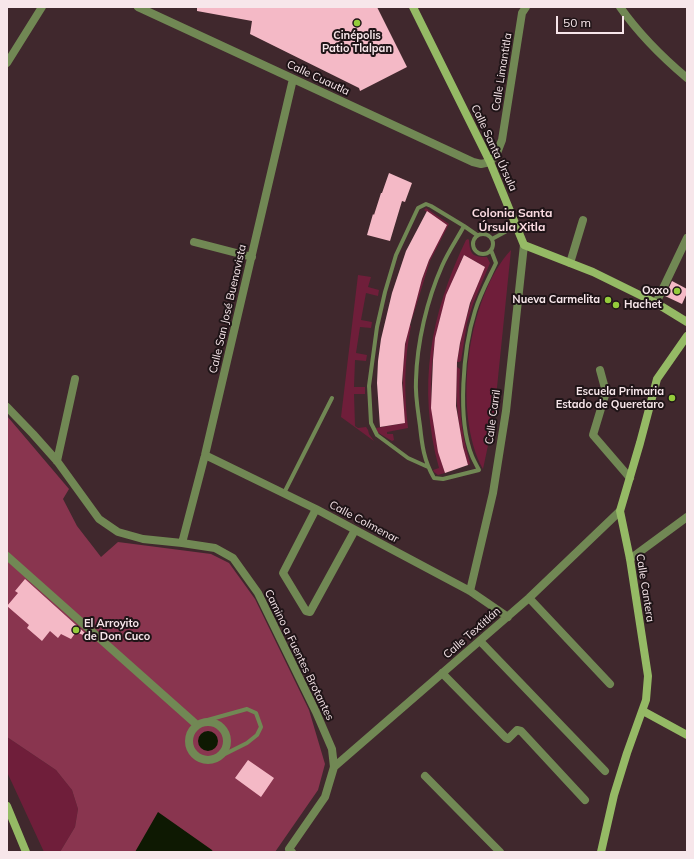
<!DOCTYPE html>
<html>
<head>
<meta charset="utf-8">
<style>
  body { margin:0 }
  #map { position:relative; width:694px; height:859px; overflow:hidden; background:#40282d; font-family:Mulish,sans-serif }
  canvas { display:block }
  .frame { position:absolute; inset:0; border:8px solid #f7e6ea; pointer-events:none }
  .scale { position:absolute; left:556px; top:16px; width:68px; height:18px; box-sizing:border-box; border:2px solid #f7e6ea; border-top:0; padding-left:5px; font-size:12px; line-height:14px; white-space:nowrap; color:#f7e6ea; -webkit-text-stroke:3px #1f1417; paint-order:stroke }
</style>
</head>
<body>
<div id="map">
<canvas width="694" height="859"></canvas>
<div class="frame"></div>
<div class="scale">50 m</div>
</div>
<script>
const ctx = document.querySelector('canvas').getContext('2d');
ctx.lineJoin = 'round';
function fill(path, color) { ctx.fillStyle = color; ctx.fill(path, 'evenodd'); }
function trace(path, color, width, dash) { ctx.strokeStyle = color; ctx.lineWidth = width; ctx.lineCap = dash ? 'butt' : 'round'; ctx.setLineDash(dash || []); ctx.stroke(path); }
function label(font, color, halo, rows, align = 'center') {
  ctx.font = font + ' Mulish,sans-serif'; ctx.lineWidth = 4; ctx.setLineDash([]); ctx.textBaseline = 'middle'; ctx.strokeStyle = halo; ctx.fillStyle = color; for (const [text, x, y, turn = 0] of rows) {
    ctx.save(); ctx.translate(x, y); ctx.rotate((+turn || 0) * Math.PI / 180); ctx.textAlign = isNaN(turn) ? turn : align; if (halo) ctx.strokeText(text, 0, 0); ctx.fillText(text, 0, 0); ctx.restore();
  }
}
fill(new Path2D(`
  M426 208 449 224 430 261 412 319H411C420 283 428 257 447 225L424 210Z
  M468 239 469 240C470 255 473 257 487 257L490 263 473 304 467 323 461 361 459 362H457C462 329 471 297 485 267L464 255C429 326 421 397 445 473L438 475 434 472 433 470 439 468C417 387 430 315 466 240Z
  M511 250 494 417 483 469C452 413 467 297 511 250Z
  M358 275 371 277 368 287 379 290 378 296 366 293 361 320 372 322 371 328 360 327 356 353 367 355 366 361 355 360 354 387H365V394H354L355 426 358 428 366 427 368 430 369 434 374 441 341 417Z
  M409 324 411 326C404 360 404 393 408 428L387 432V434H393L394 440 392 441 377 432 376 428 405 423C402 386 401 361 409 324Z
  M457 367 460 369C458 401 461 432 470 463L469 465H468C458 432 455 401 457 367Z
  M7 737 56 770 72 790 78 809 75 827 60 852H44L7 772Z`), '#6f1e3a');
fill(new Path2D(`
  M7 416 69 489 63 499 77 526 101 557 118 542 211 554 229 563 255 599 309 710 325 764 318 790 275 852H60L75 827 78 809 72 790 56 770 7 737Z`), '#89354f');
fill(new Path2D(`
  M198 741a10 10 0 1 1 20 0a10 10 0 1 1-20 0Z
  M158 812 212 850 213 852H135Z`), '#0e1902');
fill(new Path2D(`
  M197 7H377L407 67 360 91 359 88 250 34 252 21 197 11Z
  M389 173 412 183 405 202 402 201 390 241 367 235 373 214 374 215 381 193H382Z
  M427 211 447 225 429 260 422 279 405 344 402 383 405 423 380 427 377 383 378 361 381 339 392 293 406 251Z
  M464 255 485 267 470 303 460 343 457 362 456 406 463 447 468 465 445 473 438 452 431 408 433 360 435 338 446 295Z
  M672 281 687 289V293L682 304 665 296Z
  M25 579 86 634 83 635 76 632 71 639 61 634 58 638 50 631 42 641 27 628 29 625 7 606 18 593 15 591Z
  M248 760 274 778 261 797 235 778Z`), '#f4b9c6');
trace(new Path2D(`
  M464 226C457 239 448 252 442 266 427 300 417 342 416 380 415 395 418 411 420 426 422 445 424 461 434 478L443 479 479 470C477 466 474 461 472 456 457 419 463 349 475 311 480 294 489 278 496 263L491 250
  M473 244a10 10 0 1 1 20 0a10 10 0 1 1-20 0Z
  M492 239 516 226
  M428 467 408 458 377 435 371 423 369 386 377 327 385 292 396 255 418 208 426 204 431 206 464 226 477 235
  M284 493 332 398
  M204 721 247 709 256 713 261 727 257 735 247 743 215 759`), '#718854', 4);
trace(new Path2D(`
  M138 7 473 162 481 164 490 162 497 153 502 140 522 13 526 7
  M620 7C639 34 662 57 687 78
  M7 63 42 7
  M194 242 252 257
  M570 263 583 220
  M656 303 687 238
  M600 370 606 392 593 435 630 478
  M7 407 33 434 57 461 99 519 118 532 143 539 182 543 215 548 233 558 258 593 316 712 332 749 334 767 325 797 289 849 292 852
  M205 455 316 509 470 591 508 617
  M57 461 75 379
  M316 509 283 573 306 611 310 612 355 530
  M182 543 205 455 293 79
  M7 556 197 725
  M630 559 687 517
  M470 591 493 493 506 411 524 245
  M529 598 610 684
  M480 641 605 771
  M442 673 506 738 508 739 517 730 521 731 585 800
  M189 741a19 19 0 1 1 38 0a19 19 0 1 1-38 0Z
  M334 767 529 598 620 511
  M425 776 500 852`), '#718854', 8);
trace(new Path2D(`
  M413 7 490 162 524 245 593 272 656 303 687 322
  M643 711 687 735
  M7 806 26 852
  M601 852 614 795 627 753 646 700 648 676 630 559 620 511 640 443 657 379 687 336`), '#95ba65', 8);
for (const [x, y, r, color] of [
  [357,23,4,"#94cc3b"],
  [677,291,4,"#94cc3b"],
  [608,300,4,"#94cc3b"],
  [616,305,4,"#94cc3b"],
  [672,398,4,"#94cc3b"],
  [76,630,4,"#94cc3b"]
]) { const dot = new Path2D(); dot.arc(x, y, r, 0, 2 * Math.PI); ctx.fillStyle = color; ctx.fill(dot); trace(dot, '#1f1417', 1.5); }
label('bold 11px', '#f7e6ea', '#1f1417', [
  ["Cinépolis",357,36,"center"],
  ["Patio Tlalpan",357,49,"center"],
  ["Oxxo",669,291],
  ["Nueva Carmelita",600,300],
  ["Hachet",624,305,"left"],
  ["Escuela Primaria",664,392],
  ["Estado de Queretaro",664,405],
  ["El Arroyito",84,624,"left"],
  ["de Don Cuco",84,637,"left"]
], 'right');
label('11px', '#f7e6ea', '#1f1417', [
  ["Calle Limantitla",502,72,-81],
  ["Calle Cuautla",318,78,25],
  ["Calle Santa Úrsula",494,148,65],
  ["Calle San José Buenavista",228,309,-77],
  ["Calle Carril",493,417,-82],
  ["Calle Colmenar",364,522,28],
  ["Calle Cantera",645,588,81],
  ["Calle Textitlán",472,633,-41],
  ["Camino a Fuentes Brotantes",299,655,64]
]);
label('bold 12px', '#fbdbe1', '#1f1417', [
  ["Colonia Santa",512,213],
  ["Úrsula Xitla",512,227]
]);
</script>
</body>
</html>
